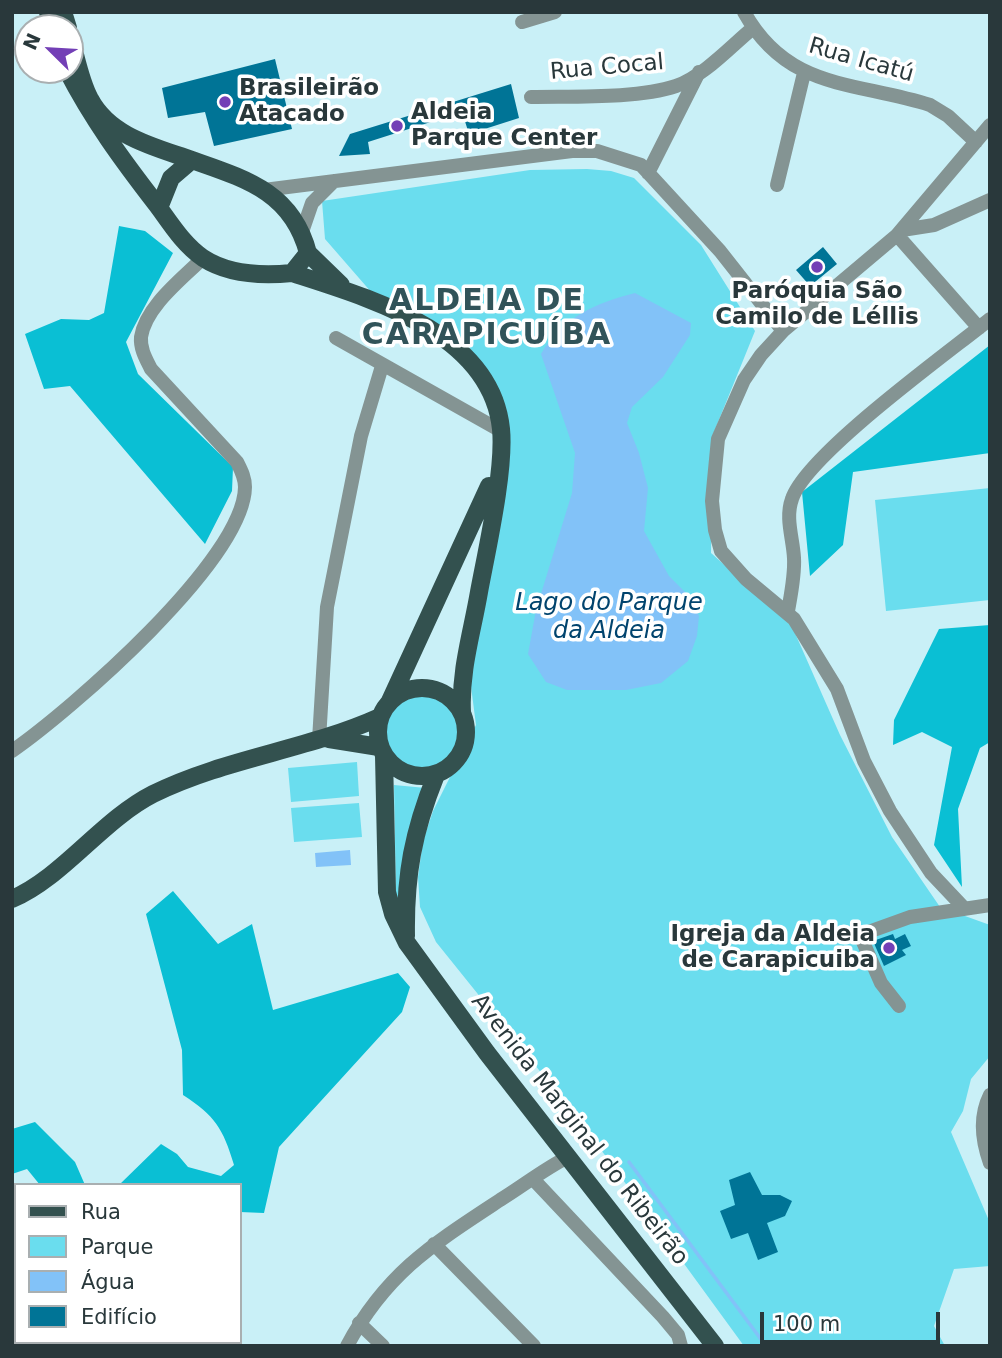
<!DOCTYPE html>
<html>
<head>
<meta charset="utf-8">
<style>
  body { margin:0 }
  #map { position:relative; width:1002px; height:1358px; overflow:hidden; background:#c9f0f7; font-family:"DejaVu Sans",sans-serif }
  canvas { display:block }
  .frame { position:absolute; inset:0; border:14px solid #29383b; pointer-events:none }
  .legend { position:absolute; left:14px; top:1183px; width:228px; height:161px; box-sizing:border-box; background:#fff; border:2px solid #a9afb1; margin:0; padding:9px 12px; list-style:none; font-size:21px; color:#29383b }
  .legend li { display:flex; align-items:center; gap:14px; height:35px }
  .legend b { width:35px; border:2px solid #a9afb1 }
  .north { position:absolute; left:14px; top:14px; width:70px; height:70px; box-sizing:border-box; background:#fff; border:2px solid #a9afb1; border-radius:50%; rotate:294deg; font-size:19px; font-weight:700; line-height:28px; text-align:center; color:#29383b }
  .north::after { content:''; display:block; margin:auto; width:24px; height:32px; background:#733fb6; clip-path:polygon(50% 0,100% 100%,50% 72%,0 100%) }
  .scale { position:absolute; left:760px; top:1312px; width:180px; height:32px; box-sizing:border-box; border:4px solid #29383b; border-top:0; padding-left:9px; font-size:21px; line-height:24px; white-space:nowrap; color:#29383b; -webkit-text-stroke:5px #fff; paint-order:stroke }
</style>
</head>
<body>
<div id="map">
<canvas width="1002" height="1358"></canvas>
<div class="frame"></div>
<ul class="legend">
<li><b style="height:9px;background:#33514f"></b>Rua</li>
<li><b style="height:19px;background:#6addee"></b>Parque</li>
<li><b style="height:19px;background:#82c2f8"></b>Água</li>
<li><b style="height:19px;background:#007496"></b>Edifício</li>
</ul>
<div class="north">N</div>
<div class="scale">100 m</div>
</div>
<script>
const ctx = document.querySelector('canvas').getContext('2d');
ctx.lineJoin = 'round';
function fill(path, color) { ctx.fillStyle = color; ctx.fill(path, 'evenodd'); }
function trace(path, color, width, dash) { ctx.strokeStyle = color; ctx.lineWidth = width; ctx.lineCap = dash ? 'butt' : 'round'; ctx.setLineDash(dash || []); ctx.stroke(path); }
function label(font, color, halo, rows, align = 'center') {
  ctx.font = font + ' "DejaVu Sans",sans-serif'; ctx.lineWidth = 7; ctx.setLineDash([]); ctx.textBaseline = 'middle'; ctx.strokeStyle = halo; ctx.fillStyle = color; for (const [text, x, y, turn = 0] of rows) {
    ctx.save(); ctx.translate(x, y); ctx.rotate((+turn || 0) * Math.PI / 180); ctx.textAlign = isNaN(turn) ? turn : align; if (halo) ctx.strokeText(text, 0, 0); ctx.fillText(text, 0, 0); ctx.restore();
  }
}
fill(new Path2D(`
  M587 169 611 171 634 178 701 245 755 331 712 437 711 553 791 624 840 735 892 837 940 907 990 925V1056L971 1079 963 1111 951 1132 990 1223V1266L954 1269 934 1326 945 1346H744L580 1121 436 942 420 907 418 877 423 841 433 811 476 725 469 671 504 504 501 395 467 344 372 293 325 239 322 201 530 170Z
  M990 488V600L886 611 875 500Z
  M383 732a39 39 0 1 1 78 0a39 39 0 1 1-78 0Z
  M357 762 359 796 291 802 288 768Z
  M394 785 426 788 403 897H396Z
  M359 803 362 837 294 842 291 808Z`), '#6addee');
fill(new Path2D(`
  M119 226 145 231 173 253 126 342 138 374 233 467 232 491 205 544 70 386 44 389 25 334 61 319 89 320 104 313Z
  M990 345V453L853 472 843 545 810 576 802 492Z
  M990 625V742L980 748 958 809 962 887 934 845 952 747 922 732 893 745 894 720 939 629Z
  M173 891 218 944 252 924 273 1010 398 973 410 987 402 1012 279 1147 264 1213 240 1212V1185H119L161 1144 177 1154 188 1167 221 1176 234 1165C223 1128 215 1116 183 1095L182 1050 146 914Z
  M35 1122 75 1162 85 1185H40L27 1169 12 1174V1129Z`), '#0abfd4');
fill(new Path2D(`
  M635 293 691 323 690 335 663 377 632 407 627 423 639 453 648 488 644 531 669 576 689 596 699 616 697 636 688 661 661 683 626 690H567L546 682 528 654 536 610 572 493 575 453 541 354C562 318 595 303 635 293Z
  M350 850 351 865 316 867 315 853Z`), '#82c2f8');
trace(new Path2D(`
  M629 1162 766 1346`), '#82c2f8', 3.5);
fill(new Path2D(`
  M275 59 292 129 214 146 205 112 168 118 162 88Z
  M511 84 519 118 469 134 462 112 368 142 370 154 339 156 350 134Z
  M823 247 837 264 810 286 796 270Z
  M893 934 895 939 905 934 911 946 902 950 906 955 884 966 873 941Z
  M750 1172 762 1195H780L792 1201 785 1216 767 1223 778 1252 758 1260 748 1233 731 1239 720 1211 735 1205 729 1180Z`), '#007496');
trace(new Path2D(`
  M744 12C788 91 855 81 930 105L948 116 976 142
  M522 22 555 12
  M531 97C572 96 637 99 676 86 704 76 730 47 753 28
  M648 173 699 72
  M777 185 804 73
  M264 190 572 151H597L641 165 720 251 783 331
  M902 230 934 225 990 200
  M302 232 312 203 334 181
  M897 235 979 328
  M336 338 501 431
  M788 611C791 594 795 575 794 558 793 538 785 518 792 499 806 455 948 353 990 319
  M319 740 327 607 361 436 382 366
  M12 751C71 710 244 560 245 487 245 477 241 470 237 462L151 369C146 359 140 349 141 337 146 306 182 279 203 258
  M964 908 931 873 890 811 864 761 837 689 794 619 746 579 721 551 715 530 712 501 718 439 744 380 761 355 783 331 897 235 990 125
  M899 1006 881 983 860 935 910 917 990 905
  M990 1095C979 1117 982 1141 990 1163
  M533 1179 663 1317 678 1335 681 1346
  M434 1244 534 1346
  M359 1323 383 1346
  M347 1346C386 1273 433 1244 500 1200 523 1186 544 1169 568 1157`), '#849493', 14);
trace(new Path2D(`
  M48 12 52 28
  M63 12 68 28
  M70 36C76 56 80 81 90 99 110 137 155 147 192 160
  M67 70C92 119 123 161 157 205 171 224 183 244 203 258 229 275 262 276 292 273L308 253C292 192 246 179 192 160L171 178 159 208
  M308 253 341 285
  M292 273C369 298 491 332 501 429 505 470 487 549 479 592 472 633 460 670 462 712
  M378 732a44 44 0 1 1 88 0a44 44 0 1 1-88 0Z
  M390 701 489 486
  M329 739 379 747
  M384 756 387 892 393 914 407 943 487 1053 715 1346
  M12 899C62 878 102 820 153 794 226 758 307 750 380 717
  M406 936C405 875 413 832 436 775`), '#33514f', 18);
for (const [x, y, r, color] of [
  [225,102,7,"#733fb6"],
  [397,126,7,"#733fb6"],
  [817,267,7,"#733fb6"],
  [889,948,7,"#733fb6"]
]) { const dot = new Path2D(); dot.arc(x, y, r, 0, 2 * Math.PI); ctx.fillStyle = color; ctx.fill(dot); trace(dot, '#fff', 2.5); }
label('23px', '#29383b', '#fff', [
  ["Rua Icatú",861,61,16],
  ["Rua Cocal",607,68,-5],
  ["Avenida Marginal do Ribeirão",579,1130,52]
]);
label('bold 23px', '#29383b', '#fff', [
  ["Brasileirão",239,89],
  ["Atacado",239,115],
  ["Aldeia",411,113],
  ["Parque Center",411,139],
  ["Paróquia São",817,292,"center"],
  ["Camilo de Léllis",817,318,"center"],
  ["Igreja da Aldeia",875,935,"right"],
  ["de Carapicuiba",875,961,"right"]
], 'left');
label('italic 24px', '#01446e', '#fff', [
  ["Lago do Parque",609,604],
  ["da Aldeia",609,632]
]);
ctx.letterSpacing = '2px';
label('bold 30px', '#315359', '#fff', [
  ["ALDEIA DE",487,302],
  ["CARAPICUÍBA",487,336]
]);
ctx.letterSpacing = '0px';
</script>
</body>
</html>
